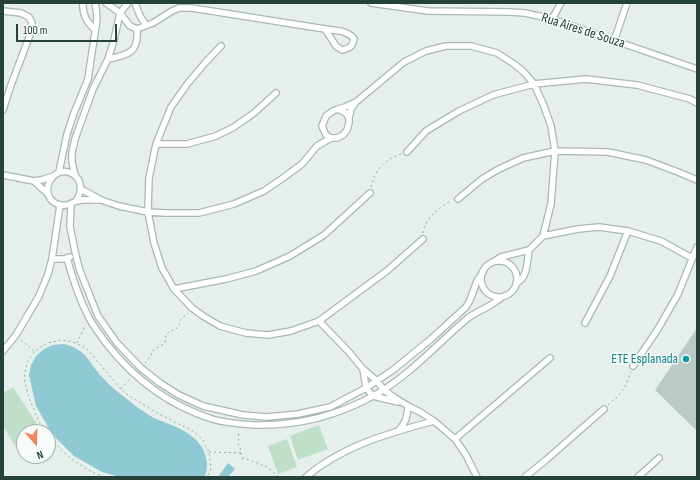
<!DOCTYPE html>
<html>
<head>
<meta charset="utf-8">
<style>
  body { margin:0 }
  #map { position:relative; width:700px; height:480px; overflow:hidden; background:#e6efeb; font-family:"Sofia Sans Condensed",sans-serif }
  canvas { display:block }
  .frame { position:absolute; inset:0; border:4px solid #24423a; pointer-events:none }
  .north { position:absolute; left:16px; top:424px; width:40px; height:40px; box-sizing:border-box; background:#f7fbf9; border:1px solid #a3b1ad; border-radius:50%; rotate:160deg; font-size:11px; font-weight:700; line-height:16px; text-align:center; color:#24423a }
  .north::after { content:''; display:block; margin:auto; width:14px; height:18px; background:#f4845f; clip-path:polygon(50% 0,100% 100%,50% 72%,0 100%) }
  .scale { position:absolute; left:16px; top:24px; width:101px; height:18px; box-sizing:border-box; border:2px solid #24423a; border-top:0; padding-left:5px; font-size:12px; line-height:14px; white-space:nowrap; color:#24423a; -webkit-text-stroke:3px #f7fbf9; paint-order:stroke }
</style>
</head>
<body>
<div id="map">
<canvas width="700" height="480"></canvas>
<div class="frame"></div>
<div class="north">N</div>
<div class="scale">100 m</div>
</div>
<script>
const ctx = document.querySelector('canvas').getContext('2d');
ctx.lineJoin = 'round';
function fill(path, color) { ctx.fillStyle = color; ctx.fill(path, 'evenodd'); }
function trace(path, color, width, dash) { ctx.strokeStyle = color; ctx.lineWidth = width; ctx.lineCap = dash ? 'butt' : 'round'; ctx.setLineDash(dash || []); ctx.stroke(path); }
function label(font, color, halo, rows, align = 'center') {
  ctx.font = font + ' "Sofia Sans Condensed",sans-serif'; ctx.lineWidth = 3; ctx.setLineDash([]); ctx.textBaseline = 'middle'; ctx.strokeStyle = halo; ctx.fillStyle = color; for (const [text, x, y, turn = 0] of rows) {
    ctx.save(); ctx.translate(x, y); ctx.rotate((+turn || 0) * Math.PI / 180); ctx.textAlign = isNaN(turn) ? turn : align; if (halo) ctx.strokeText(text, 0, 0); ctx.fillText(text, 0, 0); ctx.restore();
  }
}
fill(new Path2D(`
  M13 387 42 432H24V445L17 449 3 426V393Z
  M319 425 328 449 298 460 290 436Z
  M287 439 297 467 278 474 268 446Z`), '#bfe0c8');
fill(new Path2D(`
  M64 344C88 350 88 363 104 379 110 386 119 393 127 399 135 406 145 413 154 418 168 424 184 428 195 439 205 448 211 465 204 477H120L102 472 74 456 52 434 36 406 29 375 31 365 36 356 44 349 53 345Z
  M228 463 235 469 228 477H218Z`), '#8ec9d4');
fill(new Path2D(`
  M697 328V431L655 390Z`), '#bbcac4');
const street = new Path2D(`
  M83 3C82 15 87 22 95 30
  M106 3 120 13 130 26 137 29 153 23 172 11 179 8H192L325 29C335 31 348 30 354 39 352 47 350 48 342 50L336 46 325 29
  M135 3 140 16 146 25
  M371 3 428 11 509 12 525 13 552 19 697 69
  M3 11 21 13 29 17 32 23 31 32 11 85 3 110
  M552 19 561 3
  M614 41 627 3
  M221 46 205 63 188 83 171 107 156 144 149 178 148 212 154 243 162 268 174 289 192 308 203 316 220 326 246 333 268 335 291 331 319 321 388 270 423 239
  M108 59C129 55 139 52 137 29
  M338 109 345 107 356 102 404 62 426 51 446 46H471L497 53 514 64 524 72 534 84 544 106 551 126 555 151 551 204 543 236 529 250
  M349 118 351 109 356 102
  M156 144H187L216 136 234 127 254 113 276 93
  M407 152 426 131 459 111 493 95 534 84 586 79 637 85 690 99 697 103
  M59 172 67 134 74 113 88 79 97 19 96 8 95 3
  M3 175 34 181 41 180 51 177
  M75 175 72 162V153L75 139 93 89 108 59 114 40 120 13 128 3
  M34 181 48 194
  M81 189 101 200 119 206 148 212 165 213H199L234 204 264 191 283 178 302 164 317 146 331 138H337L343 135 347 130 349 123V118L346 113 338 109 333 111 326 116 322 126 326 135 331 138
  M458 199 482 179 499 169 523 158 555 151 608 152 646 160 678 172 697 180
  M76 201C82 192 83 181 73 174 55 163 37 191 55 203 60 206 67 206 72 203 75 202 74 201 78 201 84 199 92 200 99 200
  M71 204 70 227 76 256 80 271 98 316 117 343 141 368 160 383 179 395 203 406 243 415 267 417 298 414 330 407 366 388 393 370 431 339 466 307 470 300 477 281 483 272
  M543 236 578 229 599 227 628 231 661 241 692 258
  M67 258C72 277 80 300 89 318 94 327 100 335 106 343 134 379 168 405 212 419 225 423 240 424 254 425 297 426 335 417 373 396 408 377 437 344 468 318 475 313 482 310 489 306 494 303 499 299 504 296
  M52 259H64L70 257
  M481 279a18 18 0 1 1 36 0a18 18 0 1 1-36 0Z
  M493 262 501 257 529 250C527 261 528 278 516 283
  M174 289 226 279 256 271 290 256 324 235 370 193
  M319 321 348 351 363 369 377 381 384 390 395 398 408 406 420 412 434 421 455 439 466 455 477 477
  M585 323 610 276 628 231
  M3 351 16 335 39 296 48 274 52 259 60 205
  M633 366 658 329 678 294 697 247
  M363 369 366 388 373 396 398 402
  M398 431C406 422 407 418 408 406
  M455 439 550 358
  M306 477C342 446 389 433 434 421
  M525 477 546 460 604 409
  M638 477 659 458`);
trace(street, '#a8b8b2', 8);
trace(new Path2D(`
  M371 187C375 170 384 160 401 154
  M423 233C425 218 439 207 451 201
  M21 340 34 351
  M77 343 85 326
  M145 363 151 356 152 351 165 343 166 334 179 327 180 320 188 313
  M121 389 130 379
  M608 405 616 398 624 389 631 372
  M46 432 39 422 29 398 24 378 27 362 35 351 47 343 62 340 76 343 87 349 121 389 128 395 157 413 193 431 203 440 209 452 211 469 207 477
  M48 434C62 454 81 468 104 477
  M209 452 241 453 240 447 238 444 239 431
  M241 453 242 458 250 460 267 467 279 477`), '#86b3a5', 1, [2, 3]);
trace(street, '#fff', 5.5);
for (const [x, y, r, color] of [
  [686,359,4,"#0f9aa8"]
]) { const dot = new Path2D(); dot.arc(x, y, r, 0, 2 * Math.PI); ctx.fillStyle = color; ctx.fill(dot); trace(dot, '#f7fbf9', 1.5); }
label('14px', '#24423a', '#f7fbf9', [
  ["Rua Aires de Souza",583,31,18]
]);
label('14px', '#0d838f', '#f7fbf9', [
  ["ETE Esplanada",678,359]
], 'right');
</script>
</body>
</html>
